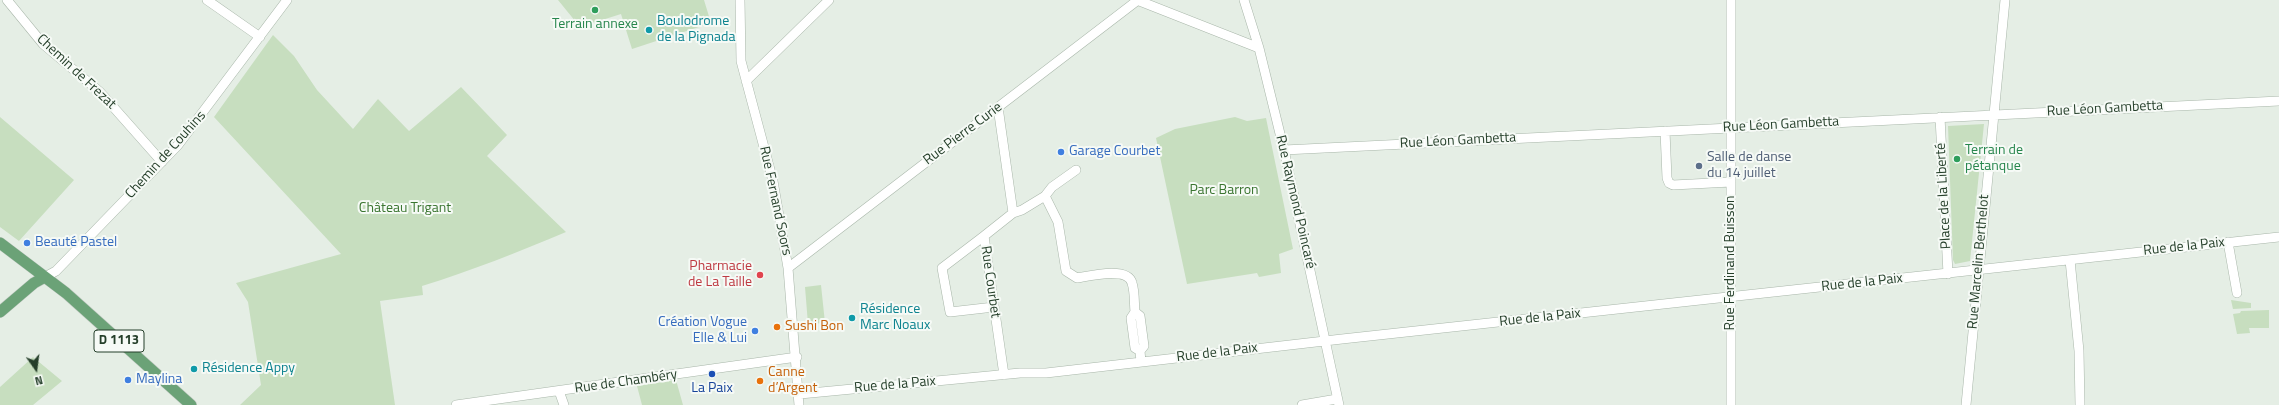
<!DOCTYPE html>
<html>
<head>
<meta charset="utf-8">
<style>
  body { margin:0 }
  #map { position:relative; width:2279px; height:405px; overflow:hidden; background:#e5eee5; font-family:"Titillium Web",sans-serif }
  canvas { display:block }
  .north { position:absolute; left:16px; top:349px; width:40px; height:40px; -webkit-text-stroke:3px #f6faf6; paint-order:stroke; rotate:166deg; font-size:11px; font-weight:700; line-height:16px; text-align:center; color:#253f2a }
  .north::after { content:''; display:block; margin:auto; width:14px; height:18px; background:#253f2a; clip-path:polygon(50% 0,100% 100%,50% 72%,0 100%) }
</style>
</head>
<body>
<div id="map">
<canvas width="2279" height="405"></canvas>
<div class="north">N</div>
</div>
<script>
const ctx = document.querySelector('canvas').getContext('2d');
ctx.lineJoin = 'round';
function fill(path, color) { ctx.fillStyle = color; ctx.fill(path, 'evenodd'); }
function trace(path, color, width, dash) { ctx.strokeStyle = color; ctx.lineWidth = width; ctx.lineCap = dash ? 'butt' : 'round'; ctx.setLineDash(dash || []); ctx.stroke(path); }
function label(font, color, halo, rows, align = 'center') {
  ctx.font = font + ' "Titillium Web",sans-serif'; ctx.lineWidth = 4; ctx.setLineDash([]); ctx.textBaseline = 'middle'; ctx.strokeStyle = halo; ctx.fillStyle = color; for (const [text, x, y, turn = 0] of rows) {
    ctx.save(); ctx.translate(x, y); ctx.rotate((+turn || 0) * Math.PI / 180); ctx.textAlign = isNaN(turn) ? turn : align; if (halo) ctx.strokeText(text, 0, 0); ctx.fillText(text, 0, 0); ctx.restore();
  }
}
fill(new Path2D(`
  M558 0H704L711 23 632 49 621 14 580 27Z
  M273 35 294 56 317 90 353 129 378 99 409 131 461 87 507 135 487 156 566 232C518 252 471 271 422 286L423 295 380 301 395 405H240L261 385 248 302 236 283 341 254 214 117Z
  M0 117 74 180 19 241 0 227Z
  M1235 117 1247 121 1266 118 1293 249 1279 254 1281 273 1259 277 1257 273 1187 284 1156 138 1175 129Z
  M1984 124 1970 261 1955 264 1953 260 1948 126Z
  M821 285 825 323 808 324 805 287Z
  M2231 300 2251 303V308L2233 309Z
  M2269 310V328H2249L2250 333 2237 334 2233 314 2240 313 2241 311Z
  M33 357 62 381 33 405H0V387Z
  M676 380 683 405H642L637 386Z`), '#c7debf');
const minor = new Path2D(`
  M7 0 43 44 100 92 162 162
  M207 0 260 37
  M740 0 741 61 773 181 788 268 799 405
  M1137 0 1259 48
  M1244 0 1259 48 1284 150 1339 405
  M1731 0V405
  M746 81 829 0
  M998 107 1013 213 984 236 1004 375
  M1940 117 1948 274
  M1665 131 1667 178 1669 183 1673 185 1731 182
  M1284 150 2279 101
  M1076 170 1052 187 1045 196 1058 222 1066 271 1077 278C1089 276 1128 266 1132 283 1135 292 1134 303 1135 312
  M1013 213 1022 210 1045 196
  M984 236 942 268 950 312 994 307
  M2228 242 2237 293
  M2070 260 2079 351 2080 405
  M788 268 1138 0
  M45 277 56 271 178 145 287 0
  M1135 312 1140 316 1144 346 1140 351 1141 362
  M1135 312 1131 318 1135 348 1140 351
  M559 391 564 405
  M800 394 1020 373H1046L1342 339 2279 237
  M456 405 797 357
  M1302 405 1337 399
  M1966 405 2005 0`);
const major = new Path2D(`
  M0 243 66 293 191 405
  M0 312 34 283 45 277`);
trace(minor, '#a8b6a9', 10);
trace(major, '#c2c9c3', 12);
trace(minor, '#fff', 9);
trace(major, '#6ba277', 11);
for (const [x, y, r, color] of [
  [595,10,4,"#2e9e5b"],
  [649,30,4,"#0f9aa8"],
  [1061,152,4,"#3f7fe0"],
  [1957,159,4,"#2e9e5b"],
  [1699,166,4,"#5c6f8a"],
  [27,243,4,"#3f7fe0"],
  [760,275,4,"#e0444e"],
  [852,318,4,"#0f9aa8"],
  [777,327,4,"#e8710a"],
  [755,331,4,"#3f7fe0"],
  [194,369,4,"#0f9aa8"],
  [712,374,4,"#1a4fb4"],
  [128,380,4,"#3f7fe0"],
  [760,381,4,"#e8710a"]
]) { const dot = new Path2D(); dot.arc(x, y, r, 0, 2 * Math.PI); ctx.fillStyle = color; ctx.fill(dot); trace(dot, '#f6faf6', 1.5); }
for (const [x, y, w] of [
  [119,341,50]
]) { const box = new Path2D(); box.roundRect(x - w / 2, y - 11, w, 22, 3); ctx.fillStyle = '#f6faf6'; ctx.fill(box); trace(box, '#253f2a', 1); }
label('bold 13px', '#253f2a', null, [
  ["D 1113",119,341]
]);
label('14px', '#0d838f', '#f6faf6', [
  ["Boulodrome",657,22],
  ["de la Pignada",657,38],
  ["Résidence",860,310],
  ["Marc Noaux",860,326],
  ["Résidence Appy",202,369]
], 'left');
label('14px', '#27864d', '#f6faf6', [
  ["Terrain annexe",595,25],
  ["Terrain de",1965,151,"left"],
  ["pétanque",1965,167,"left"]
]);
label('14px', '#253f2a', '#f6faf6', [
  ["Chemin de Frezat",76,72,43],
  ["Rue Léon Gambetta",2105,109,-3],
  ["Rue Léon Gambetta",1781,125,-3],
  ["Rue Pierre Curie",963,134,-37],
  ["Rue Léon Gambetta",1458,141,-3],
  ["Chemin de Couhins",166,155,-48],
  ["Place de la Liberté",1944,196,-93],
  ["Rue Fernand Soors",775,201,78],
  ["Rue Raymond Poincaré",1295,202,77],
  ["Rue de la Paix",2184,247,-6],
  ["Rue Marcelin Berthelot",1979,262,-85],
  ["Rue Ferdinand Buisson",1731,263,-90],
  ["Rue Courbet",990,282,82],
  ["Rue de la Paix",1862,283,-6],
  ["Rue de la Paix",1540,318,-6],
  ["Rue de la Paix",1217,353,-7],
  ["Rue de Chambéry",626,382,-8],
  ["Rue de la Paix",895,385,-5]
]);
label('14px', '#366cbe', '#f6faf6', [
  ["Garage Courbet",1069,152],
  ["Beauté Pastel",35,243],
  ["Création Vogue",747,323,"right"],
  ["Elle & Lui",747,339,"right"],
  ["Maylina",136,380]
], 'left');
label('14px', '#4e5e75', '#f6faf6', [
  ["Salle de danse",1707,158],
  ["du 14 juillet",1707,174]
], 'left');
label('14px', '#3a7530', '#f6faf6', [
  ["Parc Barron",1224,191],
  ["Château Trigant",405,209]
]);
label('14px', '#be3a42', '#f6faf6', [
  ["Pharmacie",752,267],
  ["de La Taille",752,283]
], 'right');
label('14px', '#c56008', '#f6faf6', [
  ["Sushi Bon",785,327],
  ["Canne",768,373],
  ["d’Argent",768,389]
], 'left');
label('14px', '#164399', '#f6faf6', [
  ["La Paix",712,389]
]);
</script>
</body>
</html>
